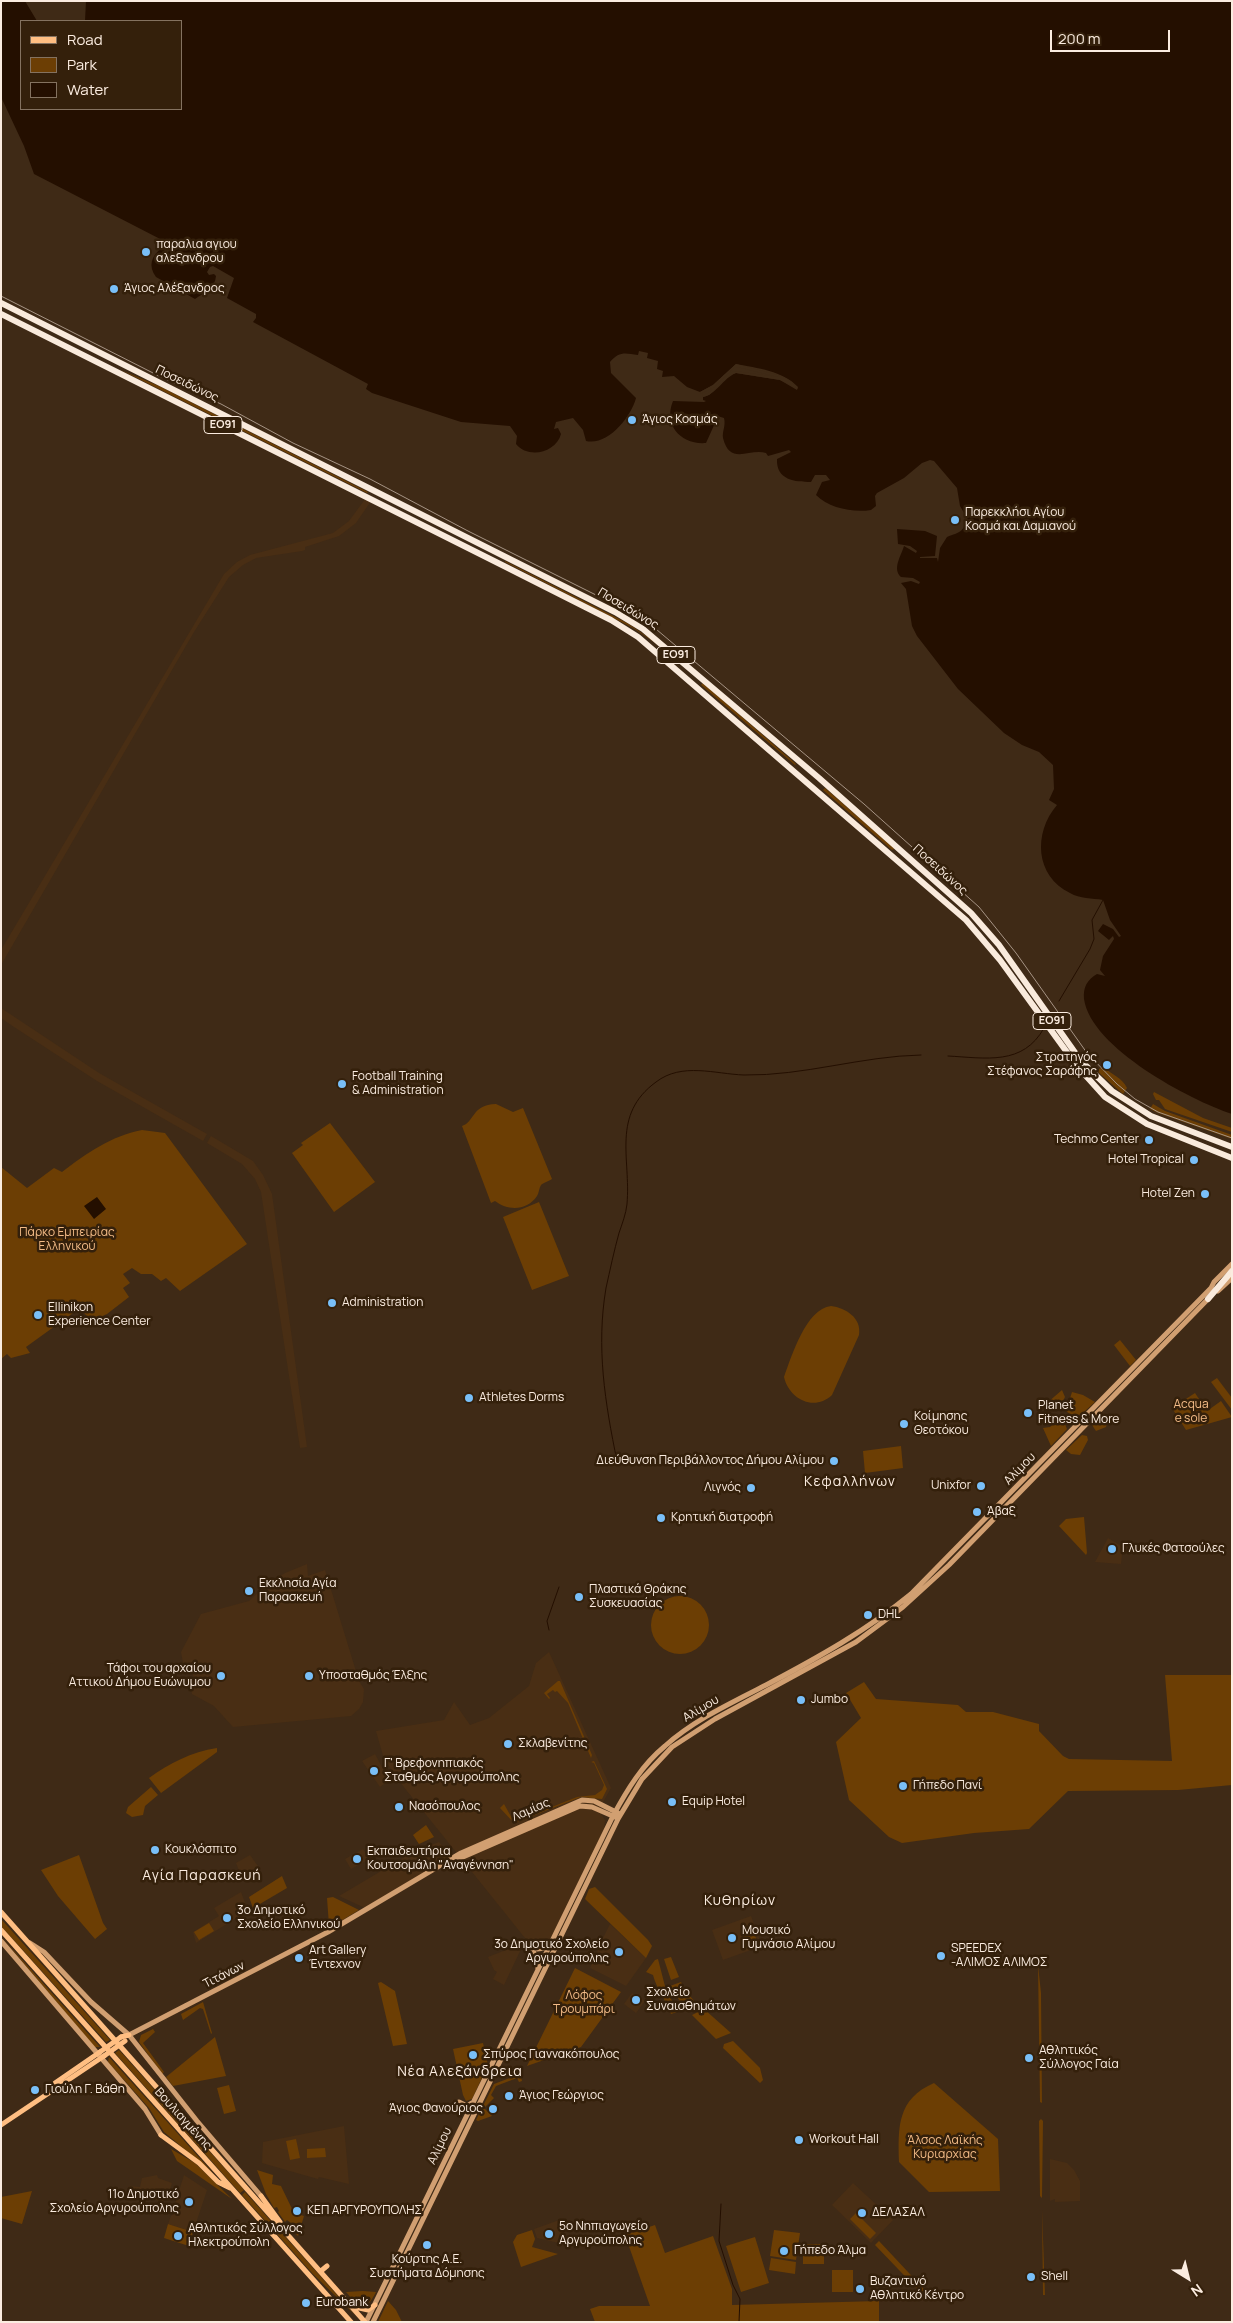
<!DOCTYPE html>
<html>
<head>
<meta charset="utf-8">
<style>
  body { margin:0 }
  #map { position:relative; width:1233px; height:2323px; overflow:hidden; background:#3f2a16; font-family:Manrope,sans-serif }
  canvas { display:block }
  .frame { position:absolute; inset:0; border:2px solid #fbece0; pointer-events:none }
  .legend { position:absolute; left:20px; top:20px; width:162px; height:90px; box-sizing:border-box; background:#34200b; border:1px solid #847260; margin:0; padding:6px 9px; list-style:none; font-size:15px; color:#fbece0 }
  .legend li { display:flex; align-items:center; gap:10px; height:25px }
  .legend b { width:25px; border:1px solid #847260 }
  .north { position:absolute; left:1163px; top:2253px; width:50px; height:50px; -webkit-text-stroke:4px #34200b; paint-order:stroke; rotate:144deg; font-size:14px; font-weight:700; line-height:20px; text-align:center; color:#fbece0 }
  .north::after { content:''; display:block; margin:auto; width:18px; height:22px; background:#fbece0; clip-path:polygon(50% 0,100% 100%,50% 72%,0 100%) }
  .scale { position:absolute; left:1050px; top:30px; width:120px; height:22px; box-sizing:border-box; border:2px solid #fbece0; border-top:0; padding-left:6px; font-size:15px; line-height:18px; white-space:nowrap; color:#fbece0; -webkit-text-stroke:4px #34200b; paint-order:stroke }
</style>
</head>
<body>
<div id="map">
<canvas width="1233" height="2323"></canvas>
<div class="frame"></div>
<ul class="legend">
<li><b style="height:6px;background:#ffbe82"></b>Road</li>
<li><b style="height:14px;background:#6c3e04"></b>Park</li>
<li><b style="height:14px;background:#240f00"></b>Water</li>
</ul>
<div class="north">N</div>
<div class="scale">200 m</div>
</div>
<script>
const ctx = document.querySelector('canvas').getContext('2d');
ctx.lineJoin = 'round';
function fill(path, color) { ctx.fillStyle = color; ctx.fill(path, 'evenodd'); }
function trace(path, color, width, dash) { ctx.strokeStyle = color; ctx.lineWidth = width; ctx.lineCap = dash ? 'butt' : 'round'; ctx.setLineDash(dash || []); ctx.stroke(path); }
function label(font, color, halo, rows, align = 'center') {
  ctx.font = font + ' Manrope,sans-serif'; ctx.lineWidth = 5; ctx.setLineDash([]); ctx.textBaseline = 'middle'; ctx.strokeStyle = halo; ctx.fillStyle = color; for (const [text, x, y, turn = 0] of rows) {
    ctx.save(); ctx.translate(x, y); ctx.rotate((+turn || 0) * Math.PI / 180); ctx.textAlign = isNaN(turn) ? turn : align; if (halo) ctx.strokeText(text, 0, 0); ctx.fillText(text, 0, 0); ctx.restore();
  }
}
fill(new Path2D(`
  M366 498 371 501 356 523 339 536 305 547V550L302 551 256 558 243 565 229 577 194 632 1 965V950L224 574 237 562 250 555 333 533 349 521Z
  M1 1008 99 1073 207 1134 203 1141 97 1081 14 1027 1 1018Z
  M211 1136 253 1161 263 1175 272 1194 307 1447 300 1448 261 1192 255 1179 242 1164 207 1143Z
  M1108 1538 1123 1547 1121 1564 1095 1562Z
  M307 1564 308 1576 325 1570 359 1681 364 1689 363 1702 359 1709 351 1716 233 1727 214 1706 192 1694 191 1689 196 1679 183 1663 181 1652 201 1614 249 1601 264 1587 285 1573Z
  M549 1652 611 1788 602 1804 600 1812 605 1820 604 1830 551 1938 546 1944 539 1946 529 1943 403 1786 384 1759 376 1731 444 1720 454 1702 470 1725 489 1718 529 1686 536 1663Z
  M375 1754 389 1780 380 1787 362 1761Z
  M439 1842 450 1855 449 1857 365 1908 339 1896 415 1851Z
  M363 1849 369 1859 351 1869 345 1859Z
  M250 1855 260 1869 243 1881 236 1863Z
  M241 1892 248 1911 196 1943 193 1932 219 1916 214 1908Z
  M751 1916 762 1946 723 1960 712 1930Z
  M610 1924 646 1958 626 1986 590 1968 600 1946H602L605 1942 602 1940Z
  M516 1946 522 1947 504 1985 493 1979 497 1972 494 1970 488 1957Z
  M632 1993 645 2001 636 2013 624 2004Z
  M344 2126 349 2184 319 2177 318 2179 262 2163 263 2142Z
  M1050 2159 1067 2163 1074 2170 1080 2181V2201L1055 2202V2199L1050 2201Z
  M157 2175 158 2178 172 2183 168 2196 162 2202 128 2190 129 2186 140 2187 142 2178Z
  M184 2175 207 2190 193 2232 168 2224 171 2216 174 2214 176 2208 174 2207Z
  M853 2183 893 2220 871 2243 832 2205Z
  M562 2219 565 2229 563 2230 559 2243 537 2238 534 2229Z`), '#492e14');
fill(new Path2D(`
  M121 370 159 386 368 492 367 493Z
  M505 561 627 623 655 642 692 674 654 642 633 628 505 562Z
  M703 683 796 764 795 765 701 685Z
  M825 788 894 848V849L892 850 823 790Z
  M1103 1066C1111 1075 1122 1077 1127 1088L1123 1094 1097 1071Z
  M1154 1092 1203 1118 1232 1128V1132L1165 1109 1159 1100H1156L1153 1094Z
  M496 1104 513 1112 523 1108 552 1179C549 1181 543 1183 541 1185 539 1188 539 1193 537 1196 527 1211 508 1211 495 1201L491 1203 462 1126C475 1122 471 1105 496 1104Z
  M1153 1104 1165 1111 1232 1135V1139L1158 1113 1150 1109Z
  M330 1123 375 1182 334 1212 292 1153 303 1145 301 1143Z
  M142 1130 165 1133 247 1244 180 1291 166 1278 161 1281 152 1274H141L132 1268 123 1274 130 1283 123 1288 129 1297 107 1314 91 1321 80 1308 26 1347 30 1353 11 1358 7 1354 1 1359V1167L27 1188 54 1168 62 1172C87 1153 111 1136 142 1130Z
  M539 1202 569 1276 532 1290 503 1217Z
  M831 1306C846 1308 862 1318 859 1335L832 1395C814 1412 789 1399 784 1377 792 1355 806 1309 831 1306Z
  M1120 1340 1136 1360 1130 1366 1114 1345Z
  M1217 1378 1232 1398V1410L1211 1382Z
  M1062 1390 1065 1397 1061 1405 1056 1407 1047 1403Z
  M1072 1392 1083 1395 1095 1402 1076 1419 1066 1411Z
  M1195 1393 1207 1411 1221 1401 1232 1417 1186 1430 1172 1408Z
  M1101 1415 1107 1423 1106 1427 1096 1431 1092 1425Z
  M1058 1420 1065 1424 1067 1429 1051 1446 1043 1428 1050 1427Z
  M1082 1435 1087 1436 1088 1440 1080 1455 1071 1454 1066 1450Z
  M901 1446 903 1468 865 1473 863 1451Z
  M1084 1517 1087 1553 1086 1555 1059 1526 1066 1519Z
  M651 1625a29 29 0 1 1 58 0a29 29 0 1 1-58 0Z
  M1165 1675H1232V1785L1178 1790 1068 1791 1029 1829 974 1833 902 1843 889 1837 849 1800 836 1742 861 1718 846 1693 864 1682 876 1699 958 1705 966 1712H993L1039 1724V1731L1063 1756 1069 1759 1172 1761Z
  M558 1681H560L592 1755 591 1758 568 1703 557 1691 555 1692 553 1690 547 1694 550 1698 549 1699 544 1693Z
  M217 1748V1752L161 1793 149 1778C170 1763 191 1752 217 1748Z
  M594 1761 607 1789 602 1799 581 1797 514 1823 500 1808 504 1804 514 1822 577 1797 595 1795 602 1790 604 1785 594 1763 591 1762Z
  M151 1787 158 1795 145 1806 143 1815 132 1817 126 1813 128 1807Z
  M426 1825 434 1837 419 1844 413 1835Z
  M79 1855 103 1923 107 1929 95 1939 58 1896 41 1870Z
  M282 1876 287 1888 253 1908 249 1897Z
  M595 1887 648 1940 652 1946 646 1958 585 1899 589 1889Z
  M333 1897 359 1910 331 1927 329 1925 327 1898Z
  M1 1919 110 2040 106 2042 1 1926Z
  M209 1923 214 1931 199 1940 194 1932Z
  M753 1930 759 1946 749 1950 743 1933Z
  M1 1936 100 2047H94Z
  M671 1957 679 1977 671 1980 664 1959Z
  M658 1959 667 1994 680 2011 671 2014C666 2000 657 1990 653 1975L646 1972 655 1960Z
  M1038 1965 1041 1993 1042 2103 1040 2102Z
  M575 1968 621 1992 581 2047 527 2066Z
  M381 1982 395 1991 407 2044 393 2046 378 1983Z
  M681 1982 687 1993 698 2005 685 2009 670 1986Z
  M203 2002 212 2033 211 2034 203 2009 200 2008 183 2020 181 2014Z
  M704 2009 731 2033 716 2039 692 2015Z
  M153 2029 155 2032 143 2043 164 2072 162 2074 139 2042 141 2035Z
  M215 2037 226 2076 173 2086 166 2077Z
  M733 2041 760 2068 763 2080 760 2083 723 2048 724 2044Z
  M483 2043 488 2065 472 2099 466 2101 463 2095 453 2049Z
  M119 2050 244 2190 240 2193 115 2053Z
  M109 2057 213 2173 164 2132 149 2108 108 2062Z
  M520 2074 522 2081 519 2082 517 2078 496 2086 491 2095 494 2098 484 2108 492 2116 478 2121 476 2120 494 2084Z
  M934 2083 998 2139 1000 2191 929 2192 899 2162C898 2127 897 2099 934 2083Z
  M229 2085 236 2111 224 2114 217 2088Z
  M1041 2119 1043 2121 1042 2198 1040 2196 1039 2121Z
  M296 2139 300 2158 290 2160 286 2141Z
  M325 2148 326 2157 307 2158V2149Z
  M171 2149 195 2163 232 2199 177 2161Z
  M257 2170 273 2175 272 2184 281 2186 294 2213 304 2216 298 2236 288 2226 291 2223 287 2220 285 2222 278 2212 279 2211 277 2207 274 2208 266 2194Z
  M32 2191 22 2224 1 2218V2197Z
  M245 2192 356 2316 312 2273 242 2195Z
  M1042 2210 1045 2295H1043Z
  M856 2213 876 2233 870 2239 850 2219Z
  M168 2224 193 2232 189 2246 164 2238Z
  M655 2225 665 2253 713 2236 732 2289V2305L879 2301V2322H595L590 2309 599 2306H650L625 2235Z
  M532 2230 535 2239 532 2247 558 2254 521 2267 513 2242 517 2235Z
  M774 2230 800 2233 796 2260 770 2256Z
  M755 2237 769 2283 741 2292 726 2246Z
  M879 2241 923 2288 935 2297 891 2290 922 2294 875 2245Z
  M803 2244H824V2264H803Z
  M771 2258 796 2262 795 2274 769 2270Z
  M832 2270H853V2292H832Z
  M363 2291 376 2292C371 2301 369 2306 358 2306L346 2292Z
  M388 2301 396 2310 402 2322H378Z`), '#6c3e04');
fill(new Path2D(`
  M1 1H25L37 21H21V109H181V21H85L86 1H1232V1114C1190 1100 1091 1048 1084 999 1083 987 1087 980 1097 974L1105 976 1100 970 1103 956 1114 939 1113 936 1109 940 1098 931 1103 924 1113 929 1119 937 1121 936 1110 920 1103 900C1092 898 1080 899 1070 893 1035 876 1033 833 1057 805L1049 800 1054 789 1053 765 1039 752 1022 745 1004 733 958 689 917 636 912 626 906 589 901 583 911 581 919 584 920 582 913 578 901 577C892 569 901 556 904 546L916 553 917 551 910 546 898 544 897 529 925 531 937 536 935 556 920 557V558H937L938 562 940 548 947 537C960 532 964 532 967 518L960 506 957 488 934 461 930 460 922 463 904 478 877 493 875 496 876 506 871 510C853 513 829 508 816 495L822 482 830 480 826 475H815L811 482C795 482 776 480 777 459L791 452 789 450 768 456 766 453C749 448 730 466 723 438 722 431 726 426 724 418L711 414 706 415 716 421 706 443C681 445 663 425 673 401L704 402 706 401 703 400V397C716 395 723 378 736 373L780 380 797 390 798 387C783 371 757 368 736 364L713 385 700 392 687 387 674 376 662 377 663 371 657 369 658 361 647 358 648 353 639 351 638 355C625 353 619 351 610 362L611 373 636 398C631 417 608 446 586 441L583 430 573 418 556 422 554 429 558 428 561 434C556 453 528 459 516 444L517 436 510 426 461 422 372 393 366 389 368 384 253 322 256 318V314L227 298 234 278 213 266 210 267 207 272 209 275 214 274 216 276C215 288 205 292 195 299L156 277C148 266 151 256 162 248L167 253 170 250 169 245 164 241 34 174 24 146 1 97Z
  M97 1197 106 1209 94 1219 84 1206Z`), '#240f00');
fill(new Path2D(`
  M736 364 782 376 792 382 798 389 780 380 736 373 730 375 709 395 703 397 702 395 708 393 729 373 735 371 778 377 737 367 734 368 714 387 701 394 700 392 713 385Z`), '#3f2a16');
trace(new Path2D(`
  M1059 1001 1090 949 1094 939 1092 920 1103 900
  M948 1056C986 1058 1023 1066 1044 1028
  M617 1461C605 1403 596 1347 606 1288 610 1270 614 1251 619 1233 622 1224 626 1214 627 1204 631 1158 611 1115 656 1082 682 1062 715 1074 744 1075 804 1076 862 1056 921 1055
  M549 1630 547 1621 559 1587
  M721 2204 719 2241 733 2285 740 2299 739 2322`), '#240f00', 1);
trace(new Path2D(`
  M1218 1291 1232 1278
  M457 1857H463L580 1806 592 1807 615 1817
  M1 1941 145 2109 161 2135
  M30 1943 44 1952 91 2002 129 2035 197 2121 261 2196
  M537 1949 545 1948 550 1944
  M533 1951 537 1960 538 1969
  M129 2035 328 1932 461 1853 582 1800 594 1801 618 1813
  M459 2102 467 2106 472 2103
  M366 2322 613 1816C627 1790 642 1765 665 1746 694 1720 731 1703 766 1685 817 1658 866 1631 911 1594L1211 1288 1214 1282 1232 1264
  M373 2322 618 1819 642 1779 672 1747 715 1719 856 1642 903 1607 949 1565 1209 1298`), '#d19f71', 5);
trace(new Path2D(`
  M1 1912 365 2322
  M1 1930 351 2322
  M121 2037 129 2035
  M53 2088 55 2083 100 2052
  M1 2125 104 2056
  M161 2135 199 2163 218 2182 230 2188
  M261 2196 280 2222
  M321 2271 327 2266
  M355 2307 368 2310 375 2305`), '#ffbe82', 5);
trace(new Path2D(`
  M1 303 615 612 643 629 819 778 971 913 999 945 1081 1061 1112 1091 1151 1116 1232 1147
  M1 314 502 565 611 620 638 637 966 920 1000 960 1077 1066 1105 1097 1147 1124 1232 1158
  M1208 1299 1232 1271`), '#f9eadc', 6);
trace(new Path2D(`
  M1 296 159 376 221 404 293 443 370 479 468 531 644 619 864 804 979 907 1016 953 1087 1053 1117 1084 1135 1099 1158 1112 1232 1138`), '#a69485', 1);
trace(new Path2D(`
  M100 2052 121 2037
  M104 2056 125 2041`), '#ffbe82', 5);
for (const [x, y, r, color] of [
  [146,252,5,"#79bff8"],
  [114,289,5,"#79bff8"],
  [632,420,5,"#79bff8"],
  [955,520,5,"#79bff8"],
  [1107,1065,5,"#79bff8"],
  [342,1084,5,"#79bff8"],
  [1149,1140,5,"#79bff8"],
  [1194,1160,5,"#79bff8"],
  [1205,1194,5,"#79bff8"],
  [332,1303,5,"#79bff8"],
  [38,1315,5,"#79bff8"],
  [469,1398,5,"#79bff8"],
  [1028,1413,5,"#79bff8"],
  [904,1424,5,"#79bff8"],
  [834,1461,5,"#79bff8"],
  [981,1486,5,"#79bff8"],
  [751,1488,5,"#79bff8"],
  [977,1512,5,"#79bff8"],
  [661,1518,5,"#79bff8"],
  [1112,1549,5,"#79bff8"],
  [249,1591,5,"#79bff8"],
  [579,1597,5,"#79bff8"],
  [868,1615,5,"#79bff8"],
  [221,1676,5,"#79bff8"],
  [309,1676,5,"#79bff8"],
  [801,1700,5,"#79bff8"],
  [508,1744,5,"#79bff8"],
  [374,1771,5,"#79bff8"],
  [903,1786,5,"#79bff8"],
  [672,1802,5,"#79bff8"],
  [399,1807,5,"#79bff8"],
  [155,1850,5,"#79bff8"],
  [357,1859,5,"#79bff8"],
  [227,1918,5,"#79bff8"],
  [732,1938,5,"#79bff8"],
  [619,1952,5,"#79bff8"],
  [941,1956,5,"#79bff8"],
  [299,1958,5,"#79bff8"],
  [636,2000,5,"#79bff8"],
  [473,2055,5,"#79bff8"],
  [1029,2058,5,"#79bff8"],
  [35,2090,5,"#79bff8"],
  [509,2096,5,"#79bff8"],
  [493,2109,5,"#79bff8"],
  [799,2140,5,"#79bff8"],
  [189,2202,5,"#79bff8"],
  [297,2211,5,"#79bff8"],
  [862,2213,5,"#79bff8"],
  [549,2234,5,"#79bff8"],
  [178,2236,5,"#79bff8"],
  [427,2245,5,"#79bff8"],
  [784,2251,5,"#79bff8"],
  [1031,2277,5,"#79bff8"],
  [860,2289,5,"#79bff8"],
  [306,2303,5,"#79bff8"]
]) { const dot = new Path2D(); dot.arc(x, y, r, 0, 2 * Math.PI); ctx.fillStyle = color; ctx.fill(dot); trace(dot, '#34200b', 2); }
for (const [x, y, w] of [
  [223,425,38],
  [676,655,38],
  [1052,1021,38]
]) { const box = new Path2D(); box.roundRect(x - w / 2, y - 8.5, w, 17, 4); ctx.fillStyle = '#34200b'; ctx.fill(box); trace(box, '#fbece0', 1); }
label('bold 11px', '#fbece0', null, [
  ["ΕΟ91",223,425],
  ["ΕΟ91",676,655],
  ["ΕΟ91",1052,1021]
]);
label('12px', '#fbece0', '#34200b', [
  ["παραλια αγιου",156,245],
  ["αλεξανδρου",156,259],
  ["Άγιος Αλέξανδρος",124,289],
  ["Άγιος Κοσμάς",642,420],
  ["Παρεκκλήσι Αγίου",965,513],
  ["Κοσμά και Δαμιανού",965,527],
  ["Στρατηγός",1097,1058,"right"],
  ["Στέφανος Σαράφης",1097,1072,"right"],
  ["Football Training",352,1077],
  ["& Administration",352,1091],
  ["Techmo Center",1139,1140,"right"],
  ["Hotel Tropical",1184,1160,"right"],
  ["Hotel Zen",1195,1194,"right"],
  ["Administration",342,1303],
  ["Ellinikon",48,1308],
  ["Experience Center",48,1322],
  ["Athletes Dorms",479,1398],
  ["Planet",1038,1406],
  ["Fitness & More",1038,1420],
  ["Κοίμησης",914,1417],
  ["Θεοτόκου",914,1431],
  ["Διεύθυνση Περιβάλλοντος Δήμου Αλίμου",824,1461,"right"],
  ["Unixfor",971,1486,"right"],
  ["Λιγνός",741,1488,"right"],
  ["Άβαξ",987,1512],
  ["Κρητική διατροφή",671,1518],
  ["Γλυκές Φατσούλες",1122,1549],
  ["Εκκλησία Αγία",259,1584],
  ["Παρασκευή",259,1598],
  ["Πλαστικά Θράκης",589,1590],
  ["Συσκευασίας",589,1604],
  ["DHL",878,1615],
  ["Τάφοι του αρχαίου",211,1669,"right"],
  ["Αττικού Δήμου Ευώνυμου",211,1683,"right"],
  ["Υποσταθμός Έλξης",319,1676],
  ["Jumbo",811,1700],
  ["Σκλαβενίτης",518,1744],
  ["Γ' Βρεφονηπιακός",384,1764],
  ["Σταθμός Αργυρούπολης",384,1778],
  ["Γήπεδο Πανί",913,1786],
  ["Equip Hotel",682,1802],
  ["Νασόπουλος",409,1807],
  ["Κουκλόσπιτο",165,1850],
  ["Εκπαιδευτήρια",367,1852],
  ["Κουτσομάλη \"Αναγέννηση\"",367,1866],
  ["3ο Δημοτικό",237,1911],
  ["Σχολείο Ελληνικού",237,1925],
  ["Μουσικό",742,1931],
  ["Γυμνάσιο Αλίμου",742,1945],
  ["3ο Δημοτικό Σχολείο",609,1945,"right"],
  ["Αργυρούπολης",609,1959,"right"],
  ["SPEEDEX",951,1949],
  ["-ΑΛΙΜΟΣ ΑΛΙΜΟΣ",951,1963],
  ["Art Gallery",309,1951],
  ["Έντεχνον",309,1965],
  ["Σχολείο",646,1993],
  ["Συναισθημάτων",646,2007],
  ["Αθλητικός",1039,2051],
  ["Σύλλογος Γαία",1039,2065],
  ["Σπύρος Γιαννακόπουλος",483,2055],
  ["Γιούλη Γ. Βάθη",45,2090],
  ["Άγιος Γεώργιος",519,2096],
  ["Άγιος Φανούριος",483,2109,"right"],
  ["Workout Hall",809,2140],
  ["11ο Δημοτικό",179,2195,"right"],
  ["Σχολείο Αργυρούπολης",179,2209,"right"],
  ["ΚΕΠ ΑΡΓΥΡΟΥΠΟΛΗΣ",307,2211],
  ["ΔΕΛΑΣΑΛ",872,2213],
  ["5ο Νηπιαγωγείο",559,2227],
  ["Αργυρούπολης",559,2241],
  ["Αθλητικός Σύλλογος",188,2229],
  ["Ηλεκτρούπολη",188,2243],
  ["Γήπεδο Άλμα",794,2251],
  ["Κούρτης Α.Ε.",427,2260,"center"],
  ["Συστήματα Δόμησης",427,2274,"center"],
  ["Shell",1041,2277],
  ["Βυζαντινό",870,2282],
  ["Αθλητικό Κέντρο",870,2296],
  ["Eurobank",316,2303]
], 'left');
label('12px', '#fbece0', '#34200b', [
  ["Ποσειδώνος",187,384,26],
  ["Ποσειδώνος",628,609,31],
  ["Ποσειδώνος",940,870,42],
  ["Αλίμου",1020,1469,-46],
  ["Αλίμου",701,1709,-31],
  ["Λαμίας",531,1810,-24],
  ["Τιτάνων",224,1975,-27],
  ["Βουλιαγμένης",183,2119,48],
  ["Αλίμου",440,2146,-64]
]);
label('12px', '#f3bb87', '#34200b', [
  ["Πάρκο Εμπειρίας",67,1233],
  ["Ελληνικού",67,1247],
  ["Acqua",1191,1405],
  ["e sole",1191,1419],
  ["Λόφος",584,1996],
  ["Τρουμπάρι",584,2010],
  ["Άλσος Λαϊκής",945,2141],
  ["Κυριαρχίας",945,2155]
]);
ctx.letterSpacing = '1px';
label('14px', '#fbece0', '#34200b', [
  ["Κεφαλλήνων",850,1482],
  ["Αγία Παρασκευή",202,1876],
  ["Κυθηρίων",740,1901],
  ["Νέα Αλεξάνδρεια",460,2072]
]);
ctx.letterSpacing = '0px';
</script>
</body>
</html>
